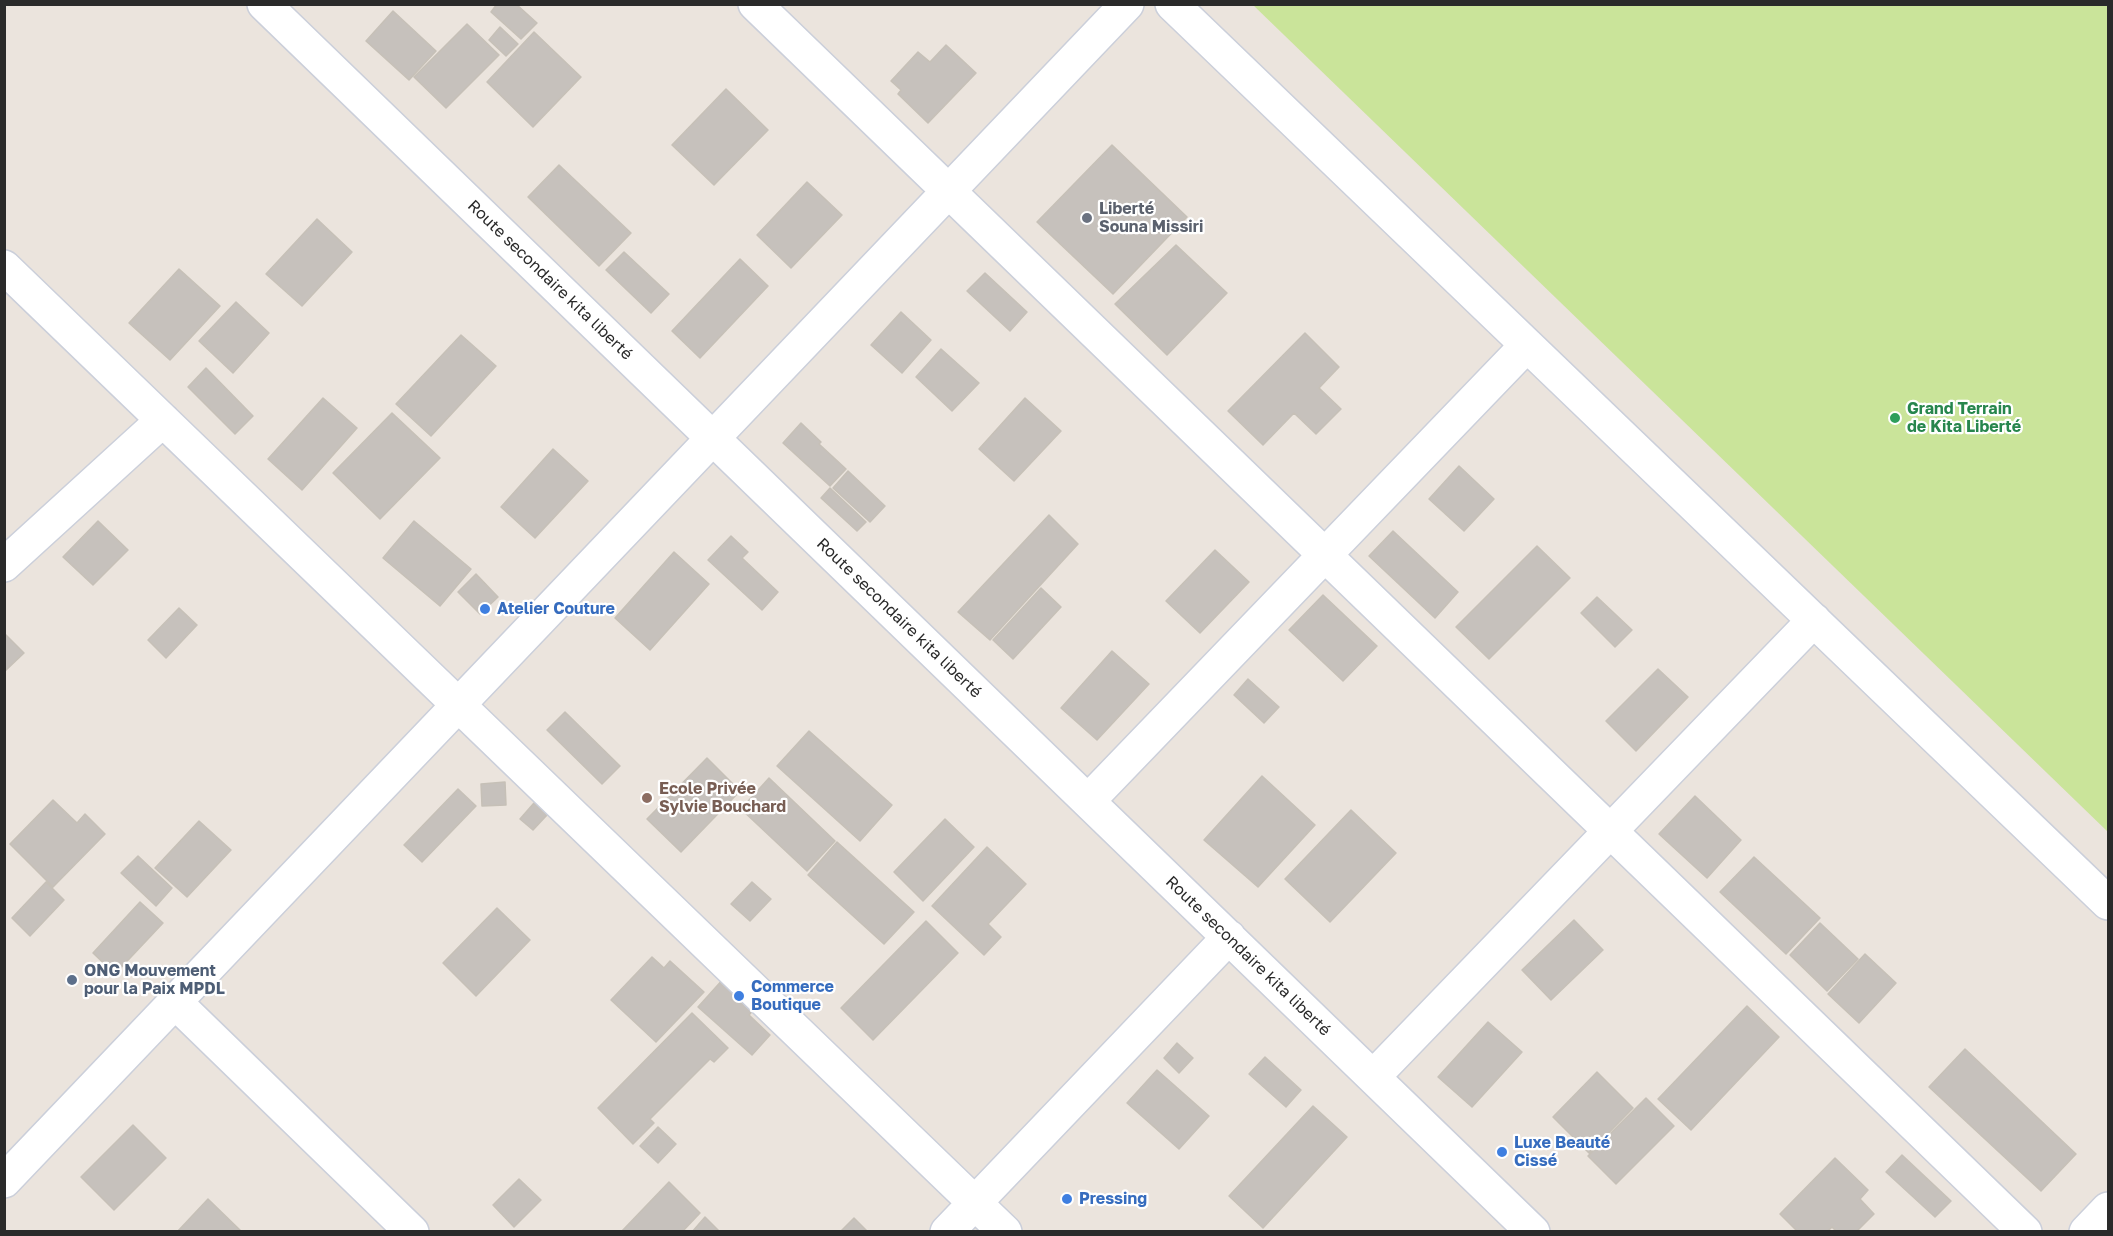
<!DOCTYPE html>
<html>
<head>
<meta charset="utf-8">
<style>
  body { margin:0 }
  #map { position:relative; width:2113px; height:1236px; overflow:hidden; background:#ebe4dd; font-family:"Golos Text",sans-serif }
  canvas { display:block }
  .frame { position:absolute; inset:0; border:6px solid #2a2a2a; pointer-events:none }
</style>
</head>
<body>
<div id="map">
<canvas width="2113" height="1236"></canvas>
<div class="frame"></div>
</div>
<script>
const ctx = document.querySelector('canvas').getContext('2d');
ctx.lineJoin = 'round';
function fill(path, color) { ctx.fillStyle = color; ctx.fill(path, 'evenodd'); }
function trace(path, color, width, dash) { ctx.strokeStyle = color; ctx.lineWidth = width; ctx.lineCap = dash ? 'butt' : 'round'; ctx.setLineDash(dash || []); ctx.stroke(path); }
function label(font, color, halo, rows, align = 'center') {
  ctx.font = font + ' "Golos Text",sans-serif'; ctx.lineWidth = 4.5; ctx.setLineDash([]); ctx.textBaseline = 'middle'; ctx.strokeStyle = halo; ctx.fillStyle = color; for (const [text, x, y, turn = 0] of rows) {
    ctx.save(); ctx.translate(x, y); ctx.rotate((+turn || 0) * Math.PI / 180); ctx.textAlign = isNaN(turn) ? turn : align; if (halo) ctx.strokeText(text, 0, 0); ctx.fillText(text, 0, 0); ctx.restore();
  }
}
fill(new Path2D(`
  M1253 5H2108V832Z`), '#cae49a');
const building = new Path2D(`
  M497 4H516L537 23 521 39 491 12Z
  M393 11 436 51 409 80 366 41Z
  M467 24 499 55 446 108 414 77Z
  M500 27 518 44 506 56 489 40Z
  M534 32 581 77 533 127 487 82Z
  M946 45 976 73 928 123 898 94 901 90 891 81 918 52 930 62Z
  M726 89 768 130 714 185 672 145Z
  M1112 145 1187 217 1113 294 1037 222Z
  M559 165 631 233 599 266 528 197Z
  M807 182 842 215 791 268 757 235Z
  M317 219 352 252 302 306 266 274Z
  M1176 245 1227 293 1167 355 1115 304Z
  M624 252 669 294 651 313 606 270Z
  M740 259 768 286 700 358 672 331Z
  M179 269 220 306 170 360 129 323Z
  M985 273 1027 312 1010 331 967 291Z
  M236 302 269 333 233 373 199 341Z
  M901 312 931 340 902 373 871 345Z
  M1305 333 1339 367 1319 388 1341 409 1316 434 1294 413 1263 445 1228 411Z
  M461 335 496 366 431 436 396 404Z
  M941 349 979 383 952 411 916 377Z
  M206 368 253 416 235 434 188 387Z
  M323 398 357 428 302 490 268 459Z
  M1025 398 1061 431 1014 481 979 449Z
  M392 413 440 458 380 519 333 473Z
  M801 423 821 442 819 444 846 469 830 486 783 443Z
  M553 449 588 481 535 538 501 507Z
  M1459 466 1494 499 1464 531 1429 499Z
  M848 471 885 506 870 522 833 488Z
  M830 488 866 522 857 531 821 498Z
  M1049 515 1078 544 990 640 958 612Z
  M98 521 128 550 93 585 63 557Z
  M414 521 471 569 440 606 383 558Z
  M1393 531 1458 592 1435 618 1369 556Z
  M731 536 748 552 742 558 778 592 762 610 708 560Z
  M1537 546 1570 578 1489 659 1456 627Z
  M1215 550 1249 582 1200 633 1166 601Z
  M674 552 709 584 650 650 615 618Z
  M476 574 498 597 480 614 458 592Z
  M1041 588 1061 607 1013 659 993 640Z
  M1323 595 1377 646 1343 681 1289 630Z
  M1597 597 1632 630 1615 647 1581 613Z
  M179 608 197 625 166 658 148 640Z
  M4 633 24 653 4 672Z
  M1112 651 1149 684 1097 740 1061 708Z
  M1658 669 1688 697 1636 751 1606 721Z
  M1248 679 1279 707 1264 723 1234 695Z
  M565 712 620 766 602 784 547 730Z
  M809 731 892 805 860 841 777 766Z
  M707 758 740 791 681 852 647 819Z
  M1262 776 1315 825 1258 887 1204 840Z
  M769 778 835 841 807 871 741 809Z
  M505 782 506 805 482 806 481 784Z
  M458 789 476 806 422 862 404 845Z
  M1695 796 1741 840 1707 878 1659 834Z
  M53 800 77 823 85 814 105 834 53 887 10 844Z
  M534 803 547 815 533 830 520 819Z
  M1351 810 1396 853 1330 922 1285 879Z
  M945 819 974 847 923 901 894 872Z
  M199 821 231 850 187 897 155 868Z
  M837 842 914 912 884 944 808 875Z
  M987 847 1026 884 988 924 1001 937 984 955 932 906Z
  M138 856 172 888 156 906 121 873Z
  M1754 857 1820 918 1786 954 1720 892Z
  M46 882 64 900 30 936 12 918Z
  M752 882 771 899 750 921 731 904Z
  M140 902 163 923 115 974 93 953Z
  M497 908 530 940 476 996 443 963Z
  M1574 920 1603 950 1551 1000 1522 970Z
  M926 921 958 953 873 1040 841 1008Z
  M1820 923 1858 959 1827 991 1790 955Z
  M1865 954 1896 983 1859 1023 1828 994Z
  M652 957 664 968 670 961 704 992 656 1042 611 1000Z
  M725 977 757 1006 749 1015 770 1035 752 1055 698 1007Z
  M1747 1006 1779 1037 1691 1130 1658 1099Z
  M692 1013 728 1048 714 1062 710 1059 650 1119 654 1123 633 1144 598 1108Z
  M1488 1022 1522 1052 1472 1107 1438 1077Z
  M1177 1043 1193 1058 1179 1073 1164 1058Z
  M1965 1049 2076 1154 2041 1191 1929 1087Z
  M1265 1057 1301 1090 1286 1107 1249 1074Z
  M1157 1070 1209 1116 1179 1149 1127 1103Z
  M1597 1072 1633 1108 1589 1153 1553 1117Z
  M1646 1098 1674 1126 1616 1184 1588 1156Z
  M1313 1106 1347 1137 1263 1228 1229 1196Z
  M133 1125 166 1158 114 1210 81 1177Z
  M658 1127 676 1144 658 1163 640 1146Z
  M1902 1155 1951 1201 1935 1217 1886 1172Z
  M1835 1158 1868 1190 1860 1199 1874 1214 1856 1232H1837L1832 1227 1827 1232H1798L1780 1214Z
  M519 1179 541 1200 514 1227 493 1205Z
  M669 1182 700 1213 682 1232H621Z
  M208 1199 242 1232H177Z
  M705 1217 720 1232H692Z
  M854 1218 868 1232H840Z`);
fill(building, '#c6c1bc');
trace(building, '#c6c0b7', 1.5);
const minor = new Path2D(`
  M264 4 1533 1232
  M755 4 2025 1232
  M1172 4 2108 903
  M4 267 1005 1232
  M4 565 163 420
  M1088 801 1527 345
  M175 1002 412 1232
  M1373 1077 1814 620
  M4 1181 1127 4
  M947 1232 1229 937
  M2086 1232 2108 1209`);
trace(minor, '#cbcfda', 36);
trace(minor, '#fff', 33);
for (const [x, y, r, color] of [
  [1087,218,6,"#6b7280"],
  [1895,418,6,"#2e9e5b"],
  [485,609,6,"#3f7fe0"],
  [647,798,6,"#8d6e63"],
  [72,980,6,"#5c6f8a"],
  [739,996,6,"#3f7fe0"],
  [1502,1152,6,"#3f7fe0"],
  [1067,1199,6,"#3f7fe0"]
]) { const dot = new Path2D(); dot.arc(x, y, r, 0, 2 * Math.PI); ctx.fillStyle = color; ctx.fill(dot); trace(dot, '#fff', 2); }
label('bold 16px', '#5b616d', '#fff', [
  ["Liberté",1099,209],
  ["Souna Missiri",1099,227]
], 'left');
label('16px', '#2a2a2a', '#fff', [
  ["Route secondaire kita liberté",550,280,44],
  ["Route secondaire kita liberté",899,618,44],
  ["Route secondaire kita liberté",1248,956,44]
]);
label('bold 16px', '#27864d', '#fff', [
  ["Grand Terrain",1907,409],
  ["de Kita Liberté",1907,427]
], 'left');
label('bold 16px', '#366cbe', '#fff', [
  ["Atelier Couture",497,609],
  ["Commerce",751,987],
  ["Boutique",751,1005],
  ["Luxe Beauté",1514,1143],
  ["Cissé",1514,1161],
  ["Pressing",1079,1199]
], 'left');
label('bold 16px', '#785e54', '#fff', [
  ["Ecole Privée",659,789],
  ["Sylvie Bouchard",659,807]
], 'left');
label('bold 16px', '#4e5e75', '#fff', [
  ["ONG Mouvement",84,971],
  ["pour la Paix MPDL",84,989]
], 'left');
</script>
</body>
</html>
